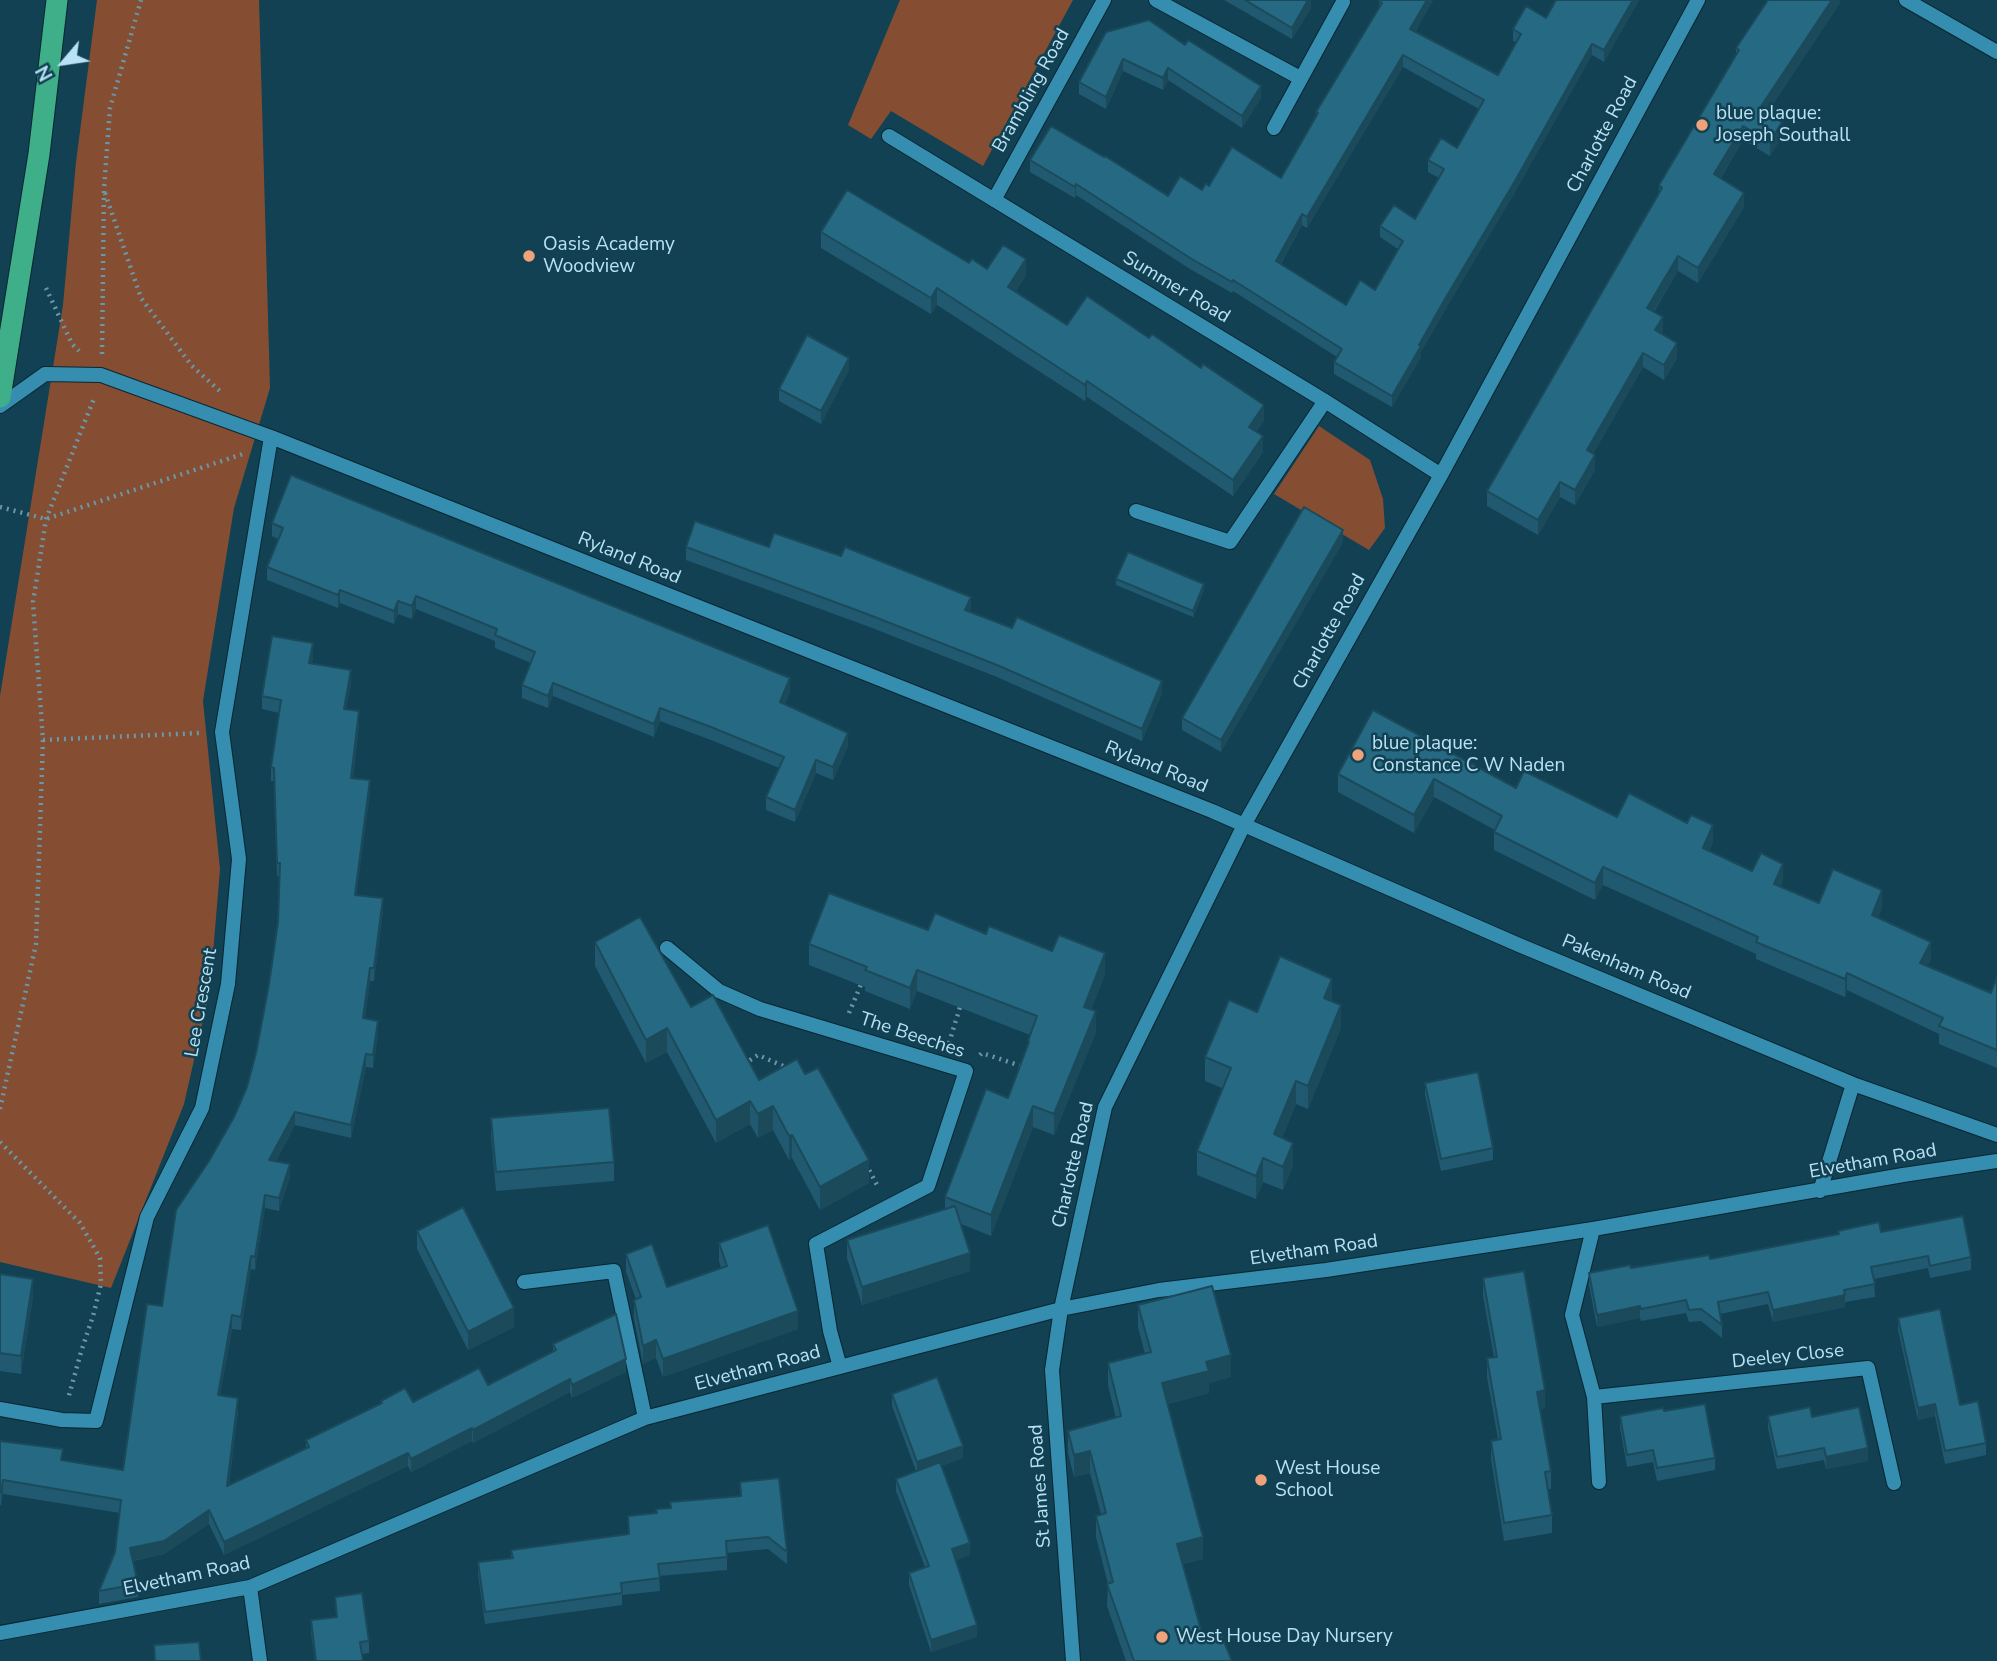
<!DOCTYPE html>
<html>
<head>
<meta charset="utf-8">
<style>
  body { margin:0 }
  #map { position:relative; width:1997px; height:1661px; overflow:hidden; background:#114152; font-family:"Nunito Sans",sans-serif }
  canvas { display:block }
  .north { position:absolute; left:28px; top:28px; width:70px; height:70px; -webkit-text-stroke:5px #114152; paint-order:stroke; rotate:241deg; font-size:19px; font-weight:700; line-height:28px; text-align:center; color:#bae2f5 }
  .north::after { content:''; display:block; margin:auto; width:24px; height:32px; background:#bae2f5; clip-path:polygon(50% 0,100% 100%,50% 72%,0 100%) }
</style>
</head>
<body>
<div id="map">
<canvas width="1997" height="1661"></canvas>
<div class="north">N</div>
</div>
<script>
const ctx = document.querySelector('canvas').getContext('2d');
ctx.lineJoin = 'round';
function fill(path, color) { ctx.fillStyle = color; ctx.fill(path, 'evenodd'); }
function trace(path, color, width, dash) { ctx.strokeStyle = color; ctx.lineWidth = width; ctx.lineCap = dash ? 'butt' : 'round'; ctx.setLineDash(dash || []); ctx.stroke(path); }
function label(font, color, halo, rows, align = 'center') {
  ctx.font = font + ' "Nunito Sans",sans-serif'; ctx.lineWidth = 5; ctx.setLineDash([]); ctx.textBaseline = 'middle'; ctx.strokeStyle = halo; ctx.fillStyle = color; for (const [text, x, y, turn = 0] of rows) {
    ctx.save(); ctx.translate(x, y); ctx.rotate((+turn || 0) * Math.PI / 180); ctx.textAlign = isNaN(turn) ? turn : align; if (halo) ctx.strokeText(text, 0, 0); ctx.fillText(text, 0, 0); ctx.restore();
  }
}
fill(new Path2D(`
  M97 0H259L270 388 234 508 203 701 220 869 210 990 184 1104 111 1288 0 1262V696L63 305 76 162Z
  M900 0H1073L983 166 891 111 871 139 848 125Z
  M1319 426 1370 460 1383 499 1385 528 1369 550 1274 494Z`), '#854e33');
const lane = new Path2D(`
  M1136 511 1230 542 1325 401`);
const street = new Path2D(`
  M1156 0 1300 78
  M1906 0 1997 52
  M1274 128 1343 2
  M889 136 1325 401 1441 475
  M994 200 1104 0
  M0 406 45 374 101 375 271 437 1212 811 1519 945 1853 1084 1997 1135
  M667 948 719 991 760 1009 966 1071 928 1186 816 1244 830 1331 840 1367
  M1820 1191 1853 1084
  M1593 1229 1572 1315 1594 1397 1599 1482
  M524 1282 614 1271 645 1418
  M1594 1397 1868 1368 1894 1483
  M0 1409 62 1420 96 1421 147 1217 202 1108 228 984 239 859 222 732 271 437
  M250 1587 260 1661
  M0 1633 250 1587 645 1418 1061 1309 1159 1290 1326 1270 1593 1229 1903 1175 1997 1161
  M1073 1661 1052 1370 1061 1309 1105 1107 1244 825 1441 475 1698 0`);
const highway = new Path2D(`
  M0 397 39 154 57 0`);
trace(lane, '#0a2630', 16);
trace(street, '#0a2630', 16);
trace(highway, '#0a2630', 23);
trace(new Path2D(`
  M105 193 141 298 192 366 222 393
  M46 288 72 344 79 351
  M102 354 104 189 110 108 141 0
  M0 507 46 519 246 453
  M43 740 199 733
  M849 1013 862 982
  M949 1043 961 1004
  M980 1055 982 1053 1024 1067
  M744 1064 758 1055 790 1069
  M0 1109 36 944 43 740 33 602 37 577 46 519 95 396
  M0 1142 80 1223 100 1258 101 1284 93 1316 81 1352 68 1399
  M866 1164 878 1187`), '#6b97a9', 4.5, [2, 5]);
trace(lane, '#358eb0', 14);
trace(street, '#358eb0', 14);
trace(highway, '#3faf89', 21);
fill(new Path2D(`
  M1224 0H1311V8L1292 39Z
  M1433 0 1415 32 1498 75 1517 42 1513 41V29L1546 18 1556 0H1639L1604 62 1592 55 1515 192 1445 310 1421 352V357L1392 407 1334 374V362L1337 357 1233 291 1232 293 1190 269 1076 195 1075 198 1030 172V160L1168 196 1202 190 1209 186 1281 178 1316 117V112L1379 7V2ZM1403 67 1479 109 1457 148 1428 160V172L1439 178 1415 219 1380 226V237L1398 249 1375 290 1346 305 1281 264 1302 225 1307 228Z
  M1840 0V3L1767 113 1782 136 1770 156 1743 140 1721 178 1744 207 1698 283 1678 271 1654 312 1663 332 1661 334 1677 358 1664 380 1643 367 1593 454 1595 470 1575 505 1560 497 1538 535 1487 506V491L1659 194V185L1736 55V48Z
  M1106 32 1261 98 1242 128 1168 80 1163 90 1123 71 1106 109 1079 94V82Z
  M821 232 969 263 987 269 1026 275 1016 291 1067 325 1264 421 1256 432 1263 452 1233 496 1087 397 1085 401 937 305 931 314 821 248Z
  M849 370 821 424 779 401V389Z
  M272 523 790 691 785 704 848 746 833 780 816 773 795 822 766 810V797L779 768 711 740 660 721 654 737 553 696 548 708 522 698V685L531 663 495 648V641L416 609 412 619 398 614 394 624 340 603 338 608 267 580V567L278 539 272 536Z
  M1343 542 1221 752 1182 730V718Z
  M686 547H769L841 556 971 609 969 611 1162 693 1142 741 997 677 867 626 686 560Z
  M1116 579 1204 590 1193 617 1116 585Z
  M313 656 312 663 351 683 346 709 359 724 353 778 370 793 356 895 383 911 374 981H370L365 1018 378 1034 373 1068 366 1067 351 1138 295 1125 276 1161 290 1177 279 1211 265 1208 255 1270 251 1269 241 1330 232 1329 220 1395 238 1411 229 1485 306 1448V1440L381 1403V1401L413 1402 488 1385 553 1351V1344L626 1372 572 1398 570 1392 473 1443 472 1441 411 1472 408 1466 224 1555 209 1524 164 1554 133 1561 138 1584V1597L99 1604V1591L115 1552 120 1513 3 1494 1 1505H0V1441L63 1460 123 1470 162 1306 209 1161 234 1117 247 1087 256 1053 269 984 278 922 280 876H277L274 781H271V767L279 713 262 709V696Z
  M1373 710 1516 788 1713 842 1709 851 1752 871 1783 881 1780 887 1819 903 1882 908 1878 917 1931 959 1927 966 1991 993 1997 977V1068L1939 1044V1034L1847 990 1845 997 1756 959V954L1603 885 1595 900 1494 850V832L1495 830 1434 797 1414 833 1338 792V774Z
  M928 930 986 934 1105 974 1091 1010 1096 1032 1054 1135 1033 1127 991 1236 961 1224 970 1271 862 1305 847 1258V1240L945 1209V1197L1008 1098 1028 1046V1041L1030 1035 917 991 910 1009 865 991V987L809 965V944Z
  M595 942 691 1007 759 1080 869 1183 820 1210 792 1158 789 1160 773 1130 758 1138 750 1124 716 1143 667 1052 646 1063 595 966Z
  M1332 1001 1341 1028 1308 1109 1296 1104 1282 1138 1293 1166 1283 1190 1263 1182 1256 1199 1197 1175V1151L1222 1088 1205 1081V1057L1257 1012Z
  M1425 1083 1493 1148V1160L1441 1171 1425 1095Z
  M491 1118 614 1162V1181L496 1191 491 1136Z
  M417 1231 514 1327 468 1350 417 1249Z
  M1838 1231 1881 1232 1971 1257V1270L1930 1278 1928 1268 1874 1279 1875 1297 1845 1302V1307L1773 1322 1768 1304 1720 1314 1722 1325V1338L1701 1321 1689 1322 1686 1313 1641 1321 1640 1318 1597 1327 1589 1285V1273L1710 1259 1838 1234Z
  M719 1243 798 1329 663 1377 656 1358 643 1364 634 1318V1300L636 1299 626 1272V1254L667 1287 721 1268 719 1261Z
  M0 1274 33 1297 21 1374 0 1371Z
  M1483 1278 1545 1408 1540 1409 1551 1471V1489H1548L1552 1515V1533L1504 1541 1491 1459V1441L1498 1439 1487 1377V1358L1494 1357 1483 1296Z
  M1138 1305 1231 1377 1209 1383V1393L1168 1404 1203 1559 1183 1564 1203 1637 1232 1661H1126L1107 1606 1108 1584 1096 1537V1516L1101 1514 1090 1473 1074 1477 1068 1453V1431L1116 1418 1108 1385V1363L1145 1354 1138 1327Z
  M1898 1318 1986 1443V1455L1945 1464 1935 1416 1918 1420 1898 1330Z
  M892 1394 963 1458 941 1466 970 1555 956 1560 977 1637 931 1652 909 1585V1573L925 1567 896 1491V1479L916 1471 892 1406Z
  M1664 1411 1715 1458V1470L1657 1481 1653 1462 1627 1467 1620 1428V1416Z
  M1768 1416 1812 1417 1868 1461 1826 1469 1824 1460 1777 1469 1768 1428Z
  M740 1482 787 1552V1564L768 1549 727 1553V1570L659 1576 660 1591 622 1595V1605L485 1624 478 1575V1562L511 1558V1550L628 1534V1516L656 1513 670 1508 740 1496Z
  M335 1597 369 1641V1653L362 1654 363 1661H315L311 1633V1620L336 1617Z`), '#215a70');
fill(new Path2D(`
  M1308 0H1311V8L1292 39V28Z
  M1427 0H1433L1410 40V29Z
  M1633 0H1639L1604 62V50Z
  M1832 0H1840V3L1760 123V108Z
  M1592 44V55L1515 192 1445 310 1421 352V357L1392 407V396L1419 345Z
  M1403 55V67L1307 228V217Z
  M1123 59V71L1106 109V97Z
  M1168 68V80L1163 90V78Z
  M1261 86V98L1242 128V116Z
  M1782 122V136L1770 156V142Z
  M1743 126V140L1714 189V174Z
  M1076 184V195L1075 198V187Z
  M1744 193V207L1698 283V268Z
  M1302 214V225L1276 272V261Z
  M1678 256V271L1647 322V308Z
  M1026 259V275L1008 303V287Z
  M937 288V305L931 314V298Z
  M1663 317V332L1655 345V330Z
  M1677 343V358L1664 380V365Z
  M1643 353V367L1587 465V450Z
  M849 358V370L821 424V411Z
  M1087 381V397L1085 401V385Z
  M1264 405V421L1249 443V427Z
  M1263 436V452L1233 496V480Z
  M1595 455V470L1575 505V490Z
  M1560 482V497L1538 535V520Z
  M1343 530V542L1221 752V740Z
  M1204 584V590L1193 617V611Z
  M340 590V603L338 608V595Z
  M416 596V609L412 619V606Z
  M971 597V609L965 622V610Z
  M398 601V614L394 624V611Z
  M313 643V656L309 676V663Z
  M351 670V683L344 722V709Z
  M790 678V691L780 715V702Z
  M1162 681V693L1142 741V729Z
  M553 683V696L548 708V696Z
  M660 708V721L654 737V724Z
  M359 711V724L351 791V778Z
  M848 733V746L833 780V767Z
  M816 760V773L795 822V810Z
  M1434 779V797L1414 833V815Z
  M370 780V793L355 908V895Z
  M1713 825V842L1703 866V848Z
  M1783 864V881L1774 902V884Z
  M1603 867V885L1595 900V883Z
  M1882 890V908L1872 932V915Z
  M383 898V911L374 981V968Z
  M1931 942V959L1920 981V963Z
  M1105 953V974L1084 1028V1007Z
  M370 968V981L363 1031V1018Z
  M917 970V991L910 1009V988Z
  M1847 973V990L1845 997V979Z
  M1332 979V1002L1324 998Z
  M1341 1005V1028L1308 1109V1086Z
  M1096 1011V1032L1054 1135V1114Z
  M378 1021V1034L373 1068V1055Z
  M667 1028V1052L646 1063V1040Z
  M366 1054V1067L351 1138V1125Z
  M1296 1081V1104L1274 1158V1134Z
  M750 1101V1124L716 1143V1120Z
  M773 1106V1130L758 1138V1114Z
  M1033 1106V1127L991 1236V1215Z
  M295 1112V1125L269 1173V1160Z
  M792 1135V1158L789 1160V1136Z
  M1293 1143V1166L1283 1190V1167Z
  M1263 1158V1182L1256 1199V1176Z
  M869 1160V1183L820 1210V1187Z
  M290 1164V1177L279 1211V1198Z
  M265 1195V1208L255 1270V1257Z
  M970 1253V1271L862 1305V1287Z
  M251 1256V1269L241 1330V1317Z
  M33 1279V1297L21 1374V1356Z
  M1845 1295V1307L1773 1322V1310Z
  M1640 1306V1318L1597 1327V1315Z
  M514 1308V1327L468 1350V1332Z
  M798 1311V1329L663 1377V1359Z
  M232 1315V1329L218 1408V1395Z
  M656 1340V1358L643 1364V1346Z
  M1231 1355V1377L1209 1383V1393L1162 1405V1383L1206 1362Z
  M626 1359V1372L572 1398V1385Z
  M570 1379V1392L473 1443V1430Z
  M1545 1390V1408L1537 1410V1392Z
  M238 1398V1411L227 1499V1486Z
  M1935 1404V1416L1918 1420V1408Z
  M472 1428V1441L411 1472V1459Z
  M963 1446V1458L917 1474V1462Z
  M1868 1448V1461L1826 1469V1457Z
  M1090 1451V1473L1074 1477V1455Z
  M408 1453V1466L224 1555V1542Z
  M3 1480V1494L1 1505V1492Z
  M209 1510V1524L164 1554 130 1561V1548Z
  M1203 1537V1559L1177 1566V1544Z
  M970 1543V1555L952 1562V1549Z
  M977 1625V1637L931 1652V1640Z`), '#1b4a5b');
const building = new Path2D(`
  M1245 0H1308L1292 28Z
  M1380 0H1427L1410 29 1498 75 1521 34 1513 29 1526 6 1546 18 1556 0H1633L1604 50 1592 44 1515 181 1445 299 1419 345 1421 346 1392 396 1334 362 1342 349 1233 280 1232 282 1190 258 1076 184 1075 187 1030 160 1051 126 1104 157 1105 156 1168 196 1180 176 1202 190 1206 183 1209 186 1232 147 1281 178 1318 113 1316 112 1382 3 1379 2ZM1403 55 1484 100 1457 148 1441 138 1428 160 1444 169 1415 219 1394 205 1380 226 1403 241 1375 290 1360 280 1346 305 1276 261 1302 214 1307 217Z
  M1768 0H1832L1760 108 1782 122 1770 142 1743 126 1714 174 1744 193 1698 268 1678 256 1647 308 1663 317 1655 330 1677 343 1664 365 1643 353 1587 450 1595 455 1575 490 1560 482 1538 520 1487 491 1662 188 1659 185 1739 50 1736 48Z
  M1149 20 1185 45 1188 40 1261 86 1242 116 1168 68 1163 78 1123 59 1106 97 1079 82 1106 32Z
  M847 190 969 263 972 259 987 269 1003 245 1026 259 1008 287 1067 325 1087 296 1149 338 1152 334 1201 368 1203 364 1264 405 1249 427 1263 436 1233 480 1087 381 1085 385 937 288 931 298 821 232Z
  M807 335 849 358 821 411 779 389Z
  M291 475 790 678 780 702 848 733 833 767 816 760 795 810 766 797 784 757 711 727 660 708 654 724 553 683 548 696 522 685 535 652 495 635 497 629 416 596 412 606 398 601 394 611 340 590 338 595 267 567 283 528 272 523Z
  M1304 507 1343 530 1221 740 1182 718Z
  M695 521 769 547 774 533 841 556 845 547 971 597 965 610 1012 628 1017 617 1162 681 1142 729 997 665 867 614 686 547Z
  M1128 552 1204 584 1193 611 1116 579Z
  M272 636 313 643 309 663 351 670 344 709 359 711 351 778 370 780 355 895 383 898 374 968H370L363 1018 378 1021 373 1055 366 1054 351 1125 295 1112 269 1160 290 1164 279 1198 265 1195 255 1257 251 1256 241 1317 232 1315 218 1395 238 1398 227 1486 309 1447 306 1440 382 1403 381 1401 405 1388 413 1402 479 1368 488 1385 556 1350 553 1344 616 1314 626 1359 572 1385 570 1379 473 1430 472 1428 411 1459 408 1453 224 1542 209 1510 164 1541 130 1548 138 1584 99 1591 115 1552 121 1500 3 1480 1 1492H0V1441L63 1449 61 1460 123 1470 147 1304 162 1306 176 1210 209 1161 234 1117 247 1087 256 1053 269 984 278 922 280 863H277L274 768 271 767 281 700 262 696Z
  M1373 710 1516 788 1524 771 1617 817 1629 793 1687 823 1691 815 1713 825 1703 848 1752 871 1761 853 1783 864 1774 884 1819 903 1833 869 1882 890 1872 915 1931 942 1920 963 1991 993 1997 977V1050L1939 1026 1943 1018 1847 973 1845 979 1756 942 1758 937 1603 867 1595 883 1494 832 1502 816 1434 779 1414 815 1338 774Z
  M829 893 928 930 935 913 986 934 989 926 1052 951 1059 935 1105 953 1084 1007 1096 1011 1054 1114 1033 1106 991 1215 945 1197 986 1089 1008 1098 1029 1042 1028 1041 1037 1016 917 970 910 988 865 970 867 967 809 944Z
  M640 917 691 1007 713 995 759 1080 797 1059 805 1074 818 1068 869 1160 820 1187 792 1135 789 1136 773 1106 758 1114 750 1101 716 1120 667 1028 646 1040 595 942Z
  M1280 956 1332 979 1324 998 1341 1005 1308 1086 1296 1081 1274 1134 1293 1143 1283 1167 1263 1158 1256 1176 1197 1151 1231 1068 1205 1057 1229 1000 1257 1012Z
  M1478 1072 1493 1148 1441 1159 1425 1083Z
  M609 1108 614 1162 496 1172 491 1118Z
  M955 1206 970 1253 862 1287 847 1240Z
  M463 1207 514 1308 468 1332 417 1231Z
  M1963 1216 1971 1257 1930 1266 1928 1256 1871 1267 1875 1284 1844 1290 1845 1295 1773 1310 1768 1292 1718 1302 1722 1325 1701 1309 1689 1310 1686 1300 1641 1309 1640 1306 1597 1315 1589 1273 1630 1265 1631 1268 1709 1255 1710 1259 1839 1234 1838 1231 1879 1222 1881 1232Z
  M768 1225 798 1311 663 1359 656 1340 643 1346 634 1300 641 1297 626 1254 652 1244 667 1287 727 1266 719 1243Z
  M1524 1271 1545 1390 1537 1392 1551 1471 1545 1472 1552 1515 1504 1523 1491 1441 1501 1439 1487 1358 1497 1357 1483 1278Z
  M0 1274 33 1279 21 1356 0 1353Z
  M1212 1286 1231 1355 1206 1362 1209 1371 1162 1383 1203 1537 1177 1544 1203 1637 1220 1632 1232 1661H1134L1107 1584 1113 1582 1096 1516 1106 1513 1090 1451 1074 1455 1068 1431 1121 1416 1108 1363 1151 1352 1138 1305Z
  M1940 1309 1960 1405 1978 1401 1986 1443 1945 1451 1935 1404 1918 1408 1898 1318Z
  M937 1377 963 1446 917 1462 892 1394Z
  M1705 1404 1715 1458 1657 1468 1653 1450 1627 1455 1620 1416 1663 1408 1664 1411Z
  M1810 1407 1812 1417 1859 1407 1868 1448 1826 1457 1824 1448 1777 1457 1768 1416Z
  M940 1462 970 1543 952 1549 977 1625 931 1640 909 1573 929 1566 896 1479Z
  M779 1478 787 1552 768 1537 726 1541 727 1557 658 1564 660 1578 621 1583 622 1593 485 1612 478 1562 513 1558 511 1550 629 1534 628 1516 657 1513 656 1509 671 1508 670 1502 741 1496 740 1482Z
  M362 1593 369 1641 360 1642 363 1661H316L311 1620 337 1617 335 1597Z
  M199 1642 201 1661H155L154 1645Z`);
fill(building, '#266982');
trace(building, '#1b4a5b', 2);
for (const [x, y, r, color] of [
  [1702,125,7,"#f0a27a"],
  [529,256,7,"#f0a27a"],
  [1358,755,7,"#f0a27a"],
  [1261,1480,7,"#f0a27a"],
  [1162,1637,7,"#f0a27a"]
]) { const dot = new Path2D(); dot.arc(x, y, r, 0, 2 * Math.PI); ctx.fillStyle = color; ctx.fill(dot); trace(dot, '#114152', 2.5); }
label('19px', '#bae2f5', '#114152', [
  ["Brambling Road",1032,91,-61],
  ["Charlotte Road",1603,135,-62],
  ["Summer Road",1176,288,31],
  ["Ryland Road",629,559,22],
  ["Charlotte Road",1330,632,-61],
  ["Ryland Road",1156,768,22],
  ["Pakenham Road",1626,968,23],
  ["Lee Crescent",202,1003,-80],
  ["The Beeches",912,1036,18],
  ["Elvetham Road",1873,1162,-10],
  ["Charlotte Road",1074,1165,-77],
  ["Elvetham Road",1314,1251,-8],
  ["Deeley Close",1788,1357,-6],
  ["Elvetham Road",758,1369,-15],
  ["St James Road",1041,1486,-94],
  ["Elvetham Road",187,1577,-12]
]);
label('19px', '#bae2f5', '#114152', [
  ["blue plaque:",1716,114],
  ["Joseph Southall",1716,136],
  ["Oasis Academy",543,245],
  ["Woodview",543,267],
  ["blue plaque:",1372,744],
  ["Constance C W Naden",1372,766],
  ["West House",1275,1469],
  ["School",1275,1491],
  ["West House Day Nursery",1176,1637]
], 'left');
</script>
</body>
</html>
